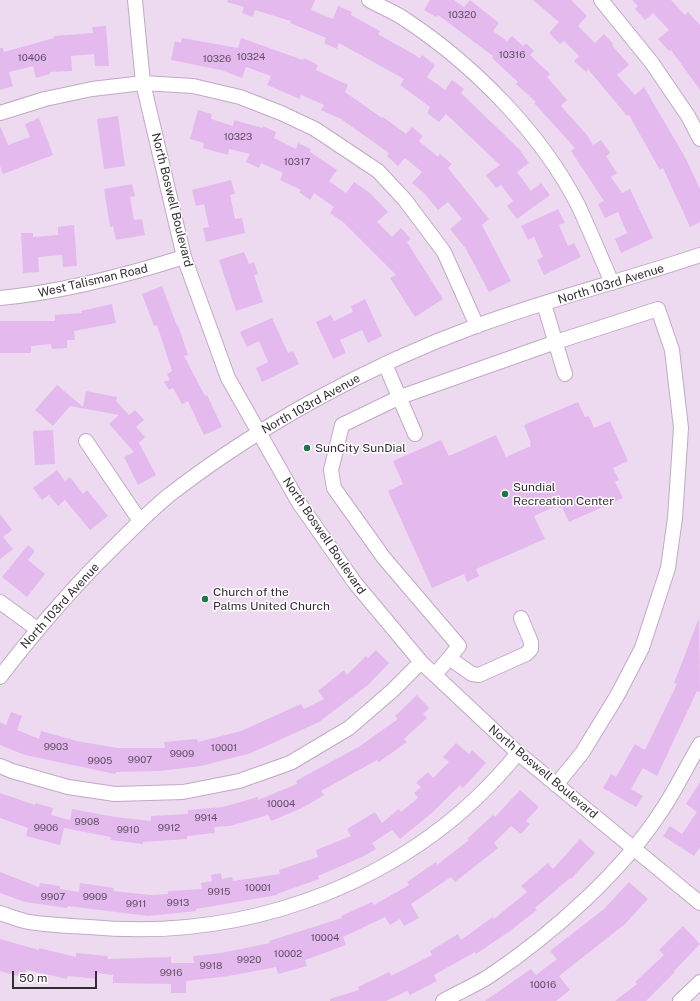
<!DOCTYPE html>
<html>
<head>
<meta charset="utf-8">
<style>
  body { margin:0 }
  #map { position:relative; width:700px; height:1001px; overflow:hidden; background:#eddaf1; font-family:"Public Sans",sans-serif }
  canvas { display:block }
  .scale { position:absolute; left:12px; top:971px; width:85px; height:18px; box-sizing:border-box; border:2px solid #342c35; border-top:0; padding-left:5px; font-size:12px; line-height:14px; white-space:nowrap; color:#342c35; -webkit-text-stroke:3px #fff; paint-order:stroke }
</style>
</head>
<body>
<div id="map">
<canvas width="700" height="1001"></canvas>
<div class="scale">50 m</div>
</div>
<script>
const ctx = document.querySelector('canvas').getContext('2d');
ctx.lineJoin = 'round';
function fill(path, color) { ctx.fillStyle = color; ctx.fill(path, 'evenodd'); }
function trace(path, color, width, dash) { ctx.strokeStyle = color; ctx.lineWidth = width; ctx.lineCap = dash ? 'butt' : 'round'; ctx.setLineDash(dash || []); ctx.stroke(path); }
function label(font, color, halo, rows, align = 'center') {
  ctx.font = font + ' "Public Sans",sans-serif'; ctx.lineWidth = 3; ctx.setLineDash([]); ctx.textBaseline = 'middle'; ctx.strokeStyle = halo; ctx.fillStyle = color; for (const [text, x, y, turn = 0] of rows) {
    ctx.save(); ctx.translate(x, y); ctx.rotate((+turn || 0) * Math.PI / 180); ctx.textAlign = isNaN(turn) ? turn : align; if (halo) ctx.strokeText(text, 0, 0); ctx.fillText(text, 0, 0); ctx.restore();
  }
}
fill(new Path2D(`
  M228 0H315L311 10 333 19 338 6 352 12 351 15 380 31 378 34 420 58 422 55 435 65 427 77 445 90 452 80 464 89 461 93 519 149 529 163 517 172 531 191 541 183 550 195 517 219 507 206 513 201 501 185 496 188 486 175 500 165 446 114 439 122 427 113 430 107 400 85 404 79 339 43 337 49 324 43 326 38 290 23 291 21 255 10 253 17 242 13 244 7 227 2Z
  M430 0H454L464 7 470 0 499 23 493 31 507 41 512 36 523 46 526 43 534 51 530 55 550 74 547 77 567 100 561 106 587 135 593 145 601 140 610 153 606 156 617 173 611 177 622 193 630 189 653 238 621 253 615 239 627 233 618 212 605 218 598 204 604 201 571 151 575 148 534 103 536 102 516 84 518 82 492 58 493 56 438 15 436 17 424 10Z
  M533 0H571L587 16 578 26 595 43 604 34 613 44 612 45 629 65 617 75 635 95 644 87 686 159 700 189V222L690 227 663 168 660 170 629 115 627 116 588 69 586 72 574 61 579 56 564 41 560 44 549 33 559 22Z
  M632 0H671L685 15 688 12 700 25V90L671 50 669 51 658 39 669 30 653 13 645 20 635 9 638 6Z
  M106 26 109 66H95L94 54 71 56 72 71 50 72V74L36 78 33 66 9 72 13 86 0 90V48H3L4 52 54 38V36L93 33 92 27Z
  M182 38 238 48 241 38 303 60 304 58 318 65 316 70 348 85 345 92 382 118 383 117 406 134 412 127 423 136 419 141 438 157 440 154 452 164 448 168 489 219 482 225 511 281 489 292 466 249 450 229 462 219 448 202 438 210 424 193 412 183 422 172 405 158 398 166 387 156 389 153 341 119 321 110 324 105 301 95 300 99 267 85 271 76 246 67 242 78 221 70 171 60 175 41 181 43Z
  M198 110 212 114 211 119 233 126 234 120 262 128 263 126 276 132 274 138 296 149 298 143 311 149 310 152 337 170 329 181 346 193 354 182 370 193 388 212 377 222 392 237 401 228 411 239 407 242 443 299 415 317 390 278 396 275 343 222 330 213 334 207 314 193 310 200 299 192 301 190 280 180 283 173 261 163 259 168 246 162 250 154 229 149 228 155 203 148 204 143 190 139Z
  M118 116 125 166 104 169 97 119Z
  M39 118 53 155 3 174 0 166V126L8 145 30 137 25 124Z
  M231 180 235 194 230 195 235 219 242 218 245 233 206 242 203 228 209 227 204 204 196 206 192 190Z
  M132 184 135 196 130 197 134 220 142 219 145 235 116 240 113 226 110 227 104 189Z
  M558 209 565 223 559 225 568 246 574 243 581 257 544 275 537 260 543 257 534 237 528 240 521 226Z
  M74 225 77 266 63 267 62 255 38 257 39 272 23 273 21 233H33V237L58 235V227Z
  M244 252 249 264 254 262 258 274 254 275 263 302 236 311 219 260Z
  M162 286 177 326 178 325 188 355 184 356 205 396 207 395 222 427 204 435 188 401 182 404 173 388 169 390 164 382 170 380 167 374 172 371 157 325 154 326 142 294Z
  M365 299 382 336 368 343 362 330 340 340 346 353 333 359 316 322 331 315 334 321 353 312 351 306Z
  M112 304 116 323 74 331 75 340H67V348L52 349 51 344 31 346V353H0V321H55V315L82 313 81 311Z
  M272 318 288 353 293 351 299 364 262 382 256 368 268 362 259 341 247 347 240 332Z
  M57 385 83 407 86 391 117 397 116 401 129 415 135 410 144 420 136 427 145 437 139 443 156 475 138 485 124 457 134 452 109 424 119 415 70 406 53 426 35 410Z
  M578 402 585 417 589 416 594 428 610 421 628 461 613 468 619 480 615 482 623 498 569 522 562 507 559 508 558 505 534 516 545 539 476 569 479 576 467 582 464 574 432 588 388 491 403 484 393 461 441 440 449 456 496 435 506 457 531 446 530 443H531L524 425Z
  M53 430 55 464 35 465 33 431Z
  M57 470 65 481 70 477 83 494 87 490 108 516 90 530 65 500 58 506 49 495 42 500 33 488Z
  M0 514 12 530 3 537 13 549 0 559Z
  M28 545 35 551 28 560 45 574 27 597 2 577Z
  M699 618 700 692 697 691 657 776 643 768 631 789 643 796 636 807 603 788 611 774 616 777 635 744 645 750 677 684 674 683Z
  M376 650 389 663 368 685 319 722 251 753 201 766 159 771 116 772 115 774 25 755 0 745V722L6 725 11 712 22 716 17 730 39 739 41 731 77 741 117 748H165L164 742 197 739 198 742 241 731 301 704 304 709 324 699 318 691 344 670 347 675 366 656 368 658Z
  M417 695 429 708 423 714 427 718 404 739 407 742 379 762 377 760 321 791 324 795 302 808 271 821 268 815 230 826 214 827 215 833 187 836V839L143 842V844L110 840 111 837 64 828 60 845 26 836 28 828 0 818V793L35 805V803L53 808 51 815 70 820 72 809 115 817 151 821V816L188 814V810L223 807 258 797V800L297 784 296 781 360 746 398 719 395 716Z
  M456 743 469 754 472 750 486 763 463 788 460 785 433 812 400 839 392 830 372 843 376 849 364 856 318 876 319 879 277 894V895L196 909V911L148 916 68 906 67 908 25 902 0 893V872L39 887 40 883 60 886V889L79 892 80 883 114 888 113 891 151 895 168 894V891L202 889 201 883 212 881 211 875 221 873 222 879 232 877 233 881 280 874 279 870 318 857 316 850 351 836 347 829 375 812 382 823 399 809 401 812 418 798 414 793 421 787 416 783 428 772 433 778 449 762 443 757Z
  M700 782V847L694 856 663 836 670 826 682 834 697 812 686 804Z
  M520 790 539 807 526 821 530 824 521 834 511 826 494 843 498 848 492 853 455 882 451 877 411 904 419 918 404 926 400 919 390 925 385 917 343 937 346 945 305 960 307 966 278 974 276 967 229 976 186 981V993H171V984L113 983V975L96 973V979L68 976 67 979 27 970 26 975 19 973 18 976 0 971V939L39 950V948L76 957V953L108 956 107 959 171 957V963H194L193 956 221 953 270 943 269 941 342 918 341 916 372 902 374 905 409 885 407 882 436 862 437 865 469 840 467 839 493 815 495 817Z
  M580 839 595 853 571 879 570 878 535 908 537 910 510 931 476 954 475 952 434 975 437 981 410 995 407 991 386 1001H330V999L359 990 358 987 389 972 391 976 432 955 430 951 458 934 461 940 493 917 494 919 527 892 521 886 548 863 553 869Z
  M629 882 648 899 625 924 559 976 570 990 556 1001H485L531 969 536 975 557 959 550 951 604 909Z
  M683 926 700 944 674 971 675 972 646 1001H615L637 984 635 982 664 955 659 950Z`), '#e4b9ee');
const minor = new Path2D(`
  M135 0 143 83 184 257 228 378 299 503 355 583 421 662 518 753 700 903
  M369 0C381 7 395 12 406 20 474 65 541 133 578 205 590 231 601 257 612 283
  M601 0 652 63 688 116 700 139
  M0 113 45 99 92 89 143 83 193 86 240 97 281 113 315 129 378 171 405 200 444 252 477 326
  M0 298C63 292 124 276 184 257
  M544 304 565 374
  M385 364 415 434
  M86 441 140 521
  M0 602 37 629
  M449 658 472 674 479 675 526 654 531 649V642L521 618
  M435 675 459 646 384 558 334 488 331 470 342 425 400 397 556 342 658 309 672 350 681 428 675 518 668 568 642 648 617 696 582 753 556 785
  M0 677C36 630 74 586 116 545 133 528 150 511 168 496 258 426 369 365 476 326 549 299 626 280 700 255
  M0 766 12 771 68 787 115 794 183 792 239 781 290 763 349 728 393 690 421 662
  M0 913C9 916 19 920 29 922 49 925 69 926 89 927 251 942 414 881 518 753
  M443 1001C459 992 476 985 491 975 552 934 622 872 662 810 676 789 687 766 700 744
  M680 1001 700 982`);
trace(minor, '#beabc1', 16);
trace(minor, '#fff', 14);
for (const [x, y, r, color] of [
  [307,448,4,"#1f7548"],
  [505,494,4,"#1f7548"],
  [205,599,4,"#1f7548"]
]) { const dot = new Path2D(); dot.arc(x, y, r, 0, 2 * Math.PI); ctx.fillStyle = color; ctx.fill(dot); trace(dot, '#fff', 1.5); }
label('10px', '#604f63', null, [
  ["10320",462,15],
  ["10316",512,55],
  ["10324",251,57],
  ["10406",32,58],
  ["10326",217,59],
  ["10323",238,137],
  ["10317",297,162],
  ["9903",56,747],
  ["10001",224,748],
  ["9909",182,754],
  ["9907",140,760],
  ["9905",100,761],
  ["10004",281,804],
  ["9914",206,818],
  ["9908",87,822],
  ["9906",46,828],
  ["9912",169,828],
  ["9910",128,830],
  ["10001",258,888],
  ["9915",219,892],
  ["9907",53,897],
  ["9909",95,897],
  ["9913",178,903],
  ["9911",136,904],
  ["10004",325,938],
  ["10002",288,954],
  ["9920",249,960],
  ["9918",211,966],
  ["9916",171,973],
  ["10016",543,985]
]);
label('12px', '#342c35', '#fff', [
  ["North Boswell Boulevard",172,200,76],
  ["West Talisman Road",93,281,-13],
  ["North 103rd Avenue",611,284,-17],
  ["North 103rd Avenue",311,404,-29],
  ["North Boswell Boulevard",324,536,56],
  ["North 103rd Avenue",60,606,-48],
  ["North Boswell Boulevard",543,772,40]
]);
label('12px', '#342c35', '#fff', [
  ["SunCity SunDial",315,448],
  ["Sundial",513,487],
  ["Recreation Center",513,501],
  ["Church of the",213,592],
  ["Palms United Church",213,606]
], 'left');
</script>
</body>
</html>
